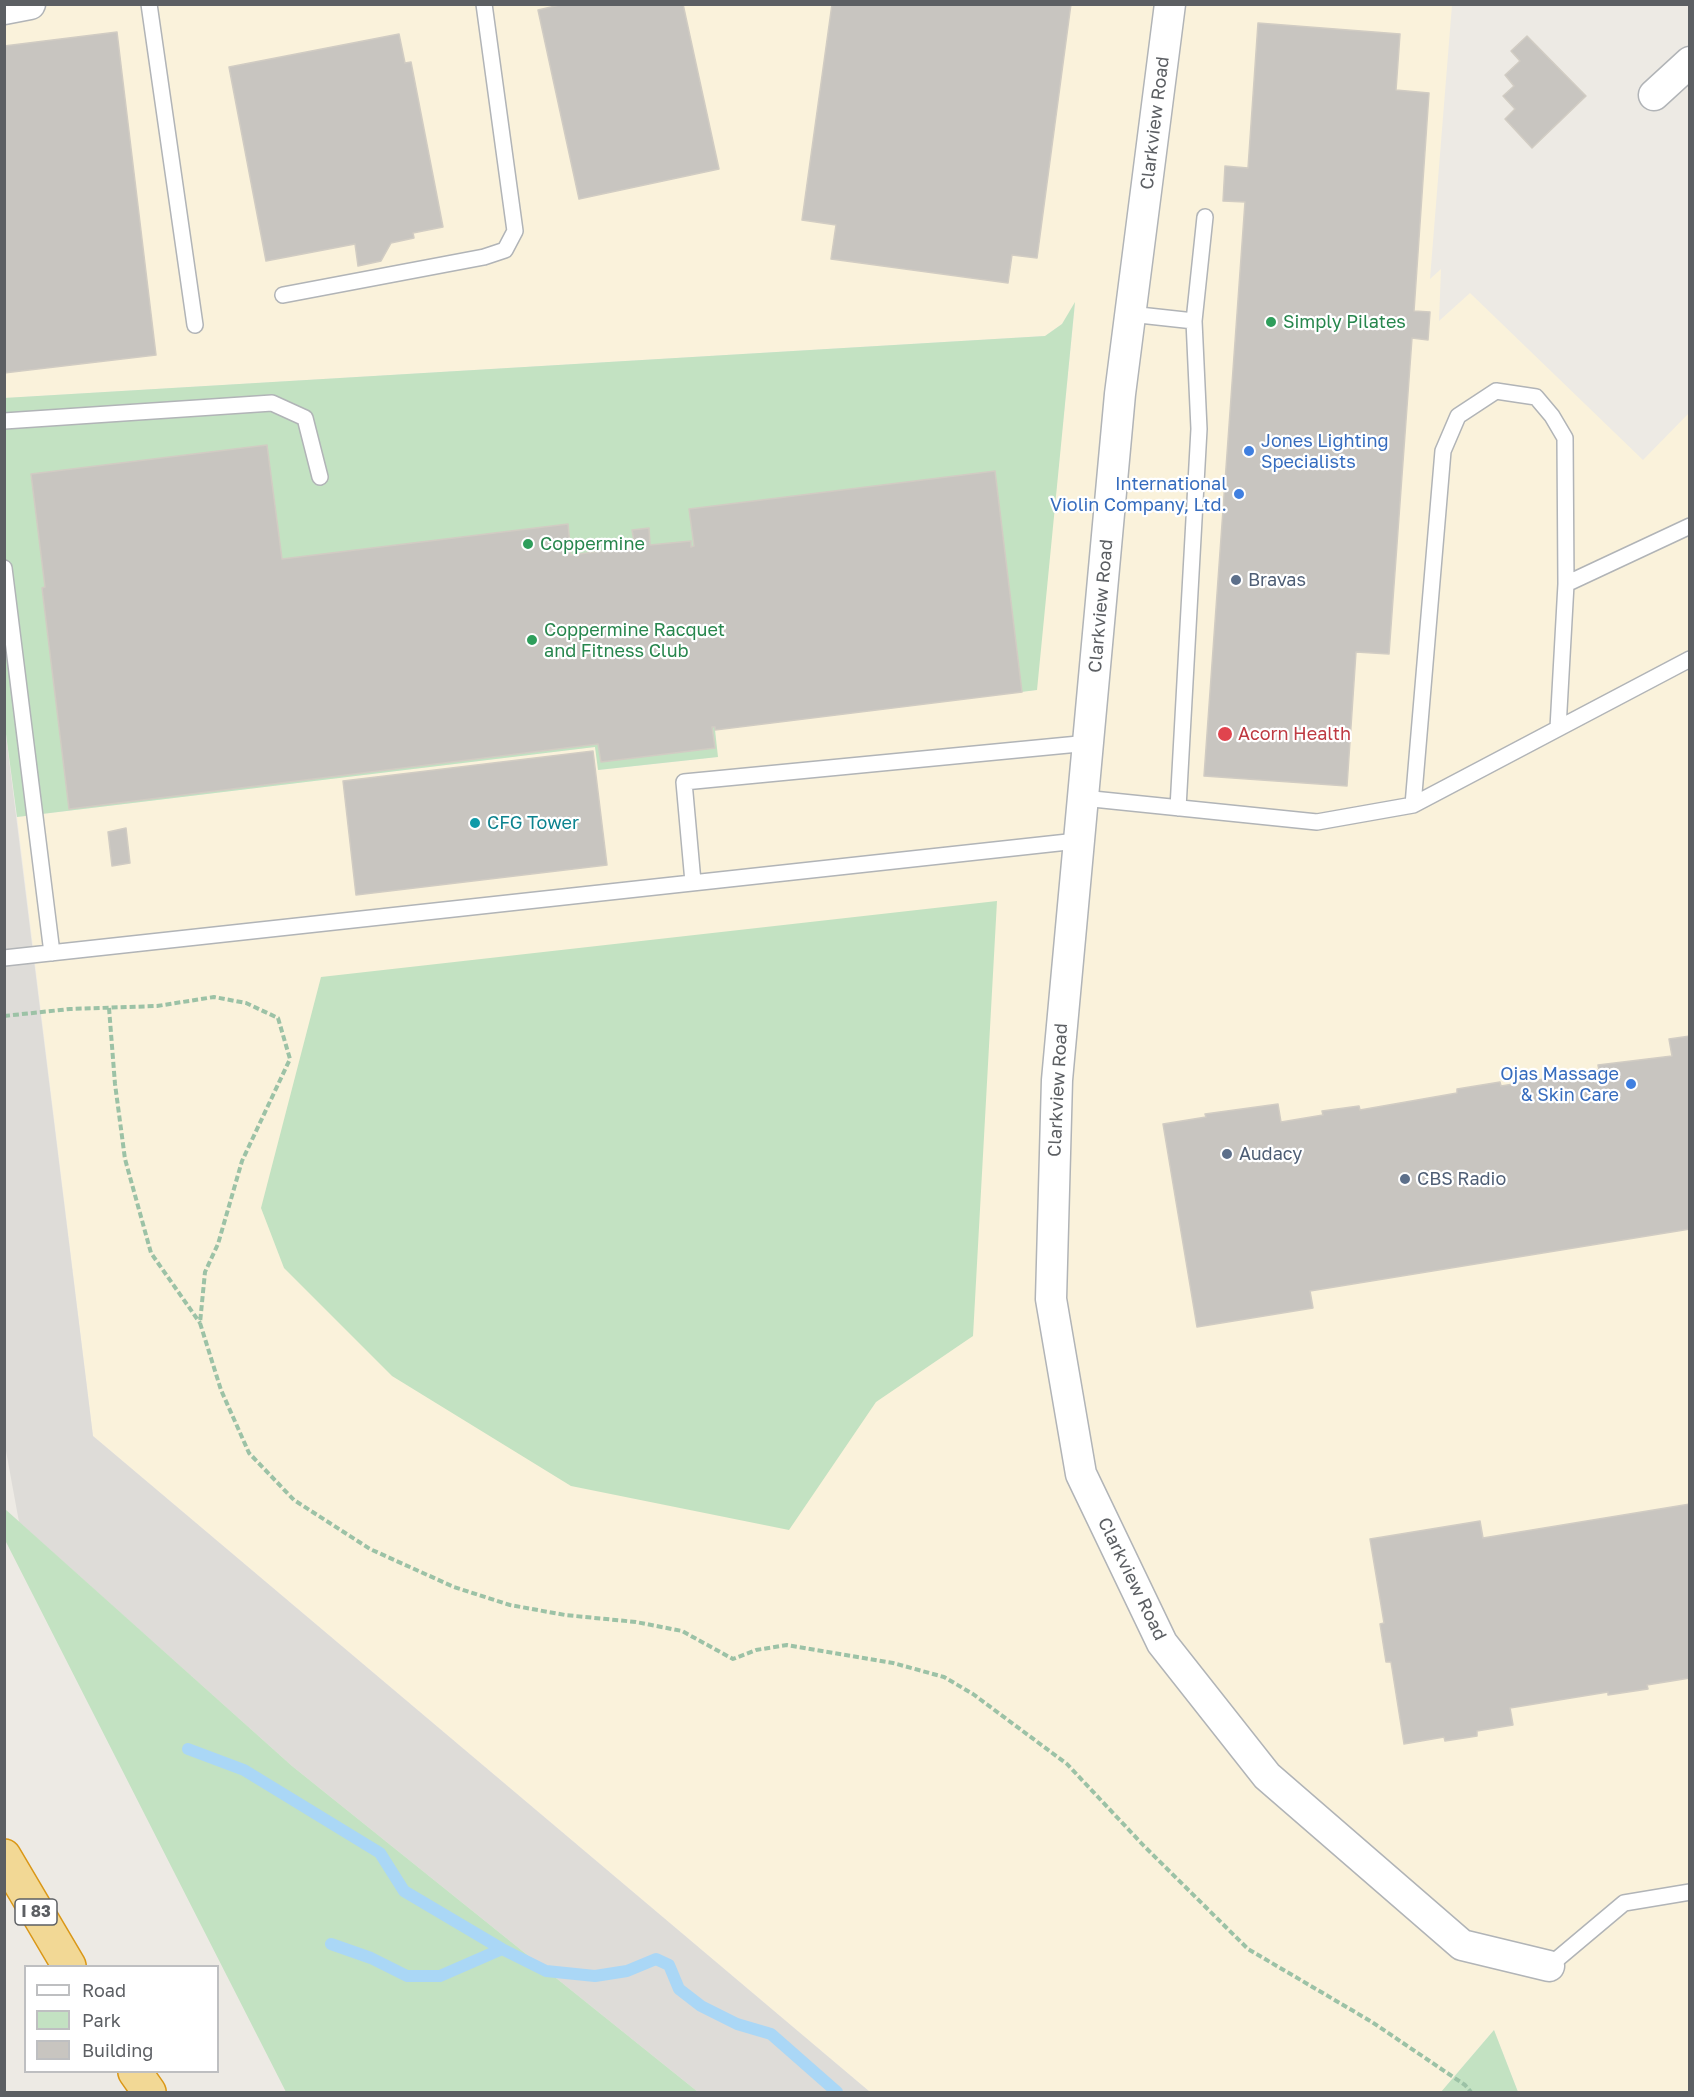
<!DOCTYPE html>
<html>
<head>
<meta charset="utf-8">
<style>
  body { margin:0 }
  #map { position:relative; width:1694px; height:2097px; overflow:hidden; background:#edeae4; font-family:"Golos Text",sans-serif }
  canvas { display:block }
  .frame { position:absolute; inset:0; border:6px solid #5c5f63; pointer-events:none }
  .legend { position:absolute; left:24px; top:1965px; width:195px; height:108px; box-sizing:border-box; background:#fff; border:2px solid #bebfc1; margin:0; padding:8px 10px; list-style:none; font-size:18px; color:#5c5f63 }
  .legend li { display:flex; align-items:center; gap:12px; height:30px }
  .legend b { width:30px; border:2px solid #bebfc1 }
</style>
</head>
<body>
<div id="map">
<canvas width="1694" height="2097"></canvas>
<div class="frame"></div>
<ul class="legend">
<li><b style="height:8px;background:#fff"></b>Road</li>
<li><b style="height:16px;background:#c3e2c2"></b>Park</li>
<li><b style="height:16px;background:#c8c5c0"></b>Building</li>
</ul>
</div>
<script>
const ctx = document.querySelector('canvas').getContext('2d');
ctx.lineJoin = 'round';
function fill(path, color) { ctx.fillStyle = color; ctx.fill(path, 'evenodd'); }
function trace(path, color, width, dash) { ctx.strokeStyle = color; ctx.lineWidth = width; ctx.lineCap = dash ? 'butt' : 'round'; ctx.setLineDash(dash || []); ctx.stroke(path); }
function label(font, color, halo, rows, align = 'center') {
  ctx.font = font + ' "Golos Text",sans-serif'; ctx.lineWidth = 4.5; ctx.setLineDash([]); ctx.textBaseline = 'middle'; ctx.strokeStyle = halo; ctx.fillStyle = color; for (const [text, x, y, turn = 0] of rows) {
    ctx.save(); ctx.translate(x, y); ctx.rotate((+turn || 0) * Math.PI / 180); ctx.textAlign = isNaN(turn) ? turn : align; if (halo) ctx.strokeText(text, 0, 0); ctx.fillText(text, 0, 0); ctx.restore();
  }
}
fill(new Path2D(`
  M5 5H1452L1430 279 1441 269 1439 321 1470 293 1643 460 1689 413V2092H1518L1494 2030 1441 2092H870L93 1436 17 817 595 747 599 770 717 757 715 730 1036 690 1075 304 1062 324 1045 336 5 398Z`), '#faf2db');
fill(new Path2D(`
  M4 719 93 1436 870 2092H698L292 1766 19 1522 4 1440Z`), '#dedcd8');
fill(new Path2D(`
  M1075 302 1037 690 715 730 718 757 598 770 595 747 17 817 4 719V398L1045 336 1062 324Z
  M997 901 973 1336 876 1402 789 1530 571 1486 392 1376 284 1268 261 1208 321 977Z
  M5 1509 292 1766 698 2092H286L5 1540Z
  M1494 2030 1518 2092H1441Z`), '#c3e2c2');
trace(new Path2D(`
  M188 1749 244 1770 380 1853 404 1891 502 1949
  M331 1944 371 1958 407 1976H440L502 1949 546 1971 595 1976 627 1971 656 1959 669 1965 679 1989 701 2006 737 2024 771 2034 837 2092`), '#aad7f6', 12);
const building = new Path2D(`
  M564 4H683L719 169 579 199 538 10Z
  M832 4H1071L1037 258 1012 255 1008 283 831 259 836 225 802 220Z
  M1258 23 1400 34 1396 90 1429 93 1414 311 1430 312 1428 340 1412 338 1389 654 1356 652 1347 786 1204 776 1245 202 1223 201 1225 166 1248 168Z
  M117 32 156 355 4 373V46Z
  M399 34 405 63 411 62 443 227 413 233 414 238 391 243 381 261 358 266 355 244 266 261 229 67Z
  M1527 36 1586 96 1532 148 1505 119 1515 109 1503 96 1514 86 1505 75 1520 61 1511 51Z
  M267 445 282 559 568 524 571 555 635 547 632 530 649 528 650 545 691 541V547L694 546 689 509 995 471 1022 692 715 730V727H712L715 748 601 762 598 744 69 809 42 588 45 587 31 474Z
  M593 751 607 865 356 895 343 781Z
  M126 828 130 863 112 866 108 832Z
  M1690 1036V1229L1310 1291 1313 1308 1197 1327 1163 1124 1206 1117 1205 1114 1278 1104 1281 1122 1323 1115 1322 1111 1359 1106 1360 1110 1457 1093V1089L1500 1082 1501 1086 1599 1070 1598 1065 1672 1056 1669 1039Z
  M1690 1504V1678L1647 1685 1648 1689 1608 1695V1692L1510 1708 1513 1725 1477 1731V1736L1445 1741 1444 1737 1404 1744 1391 1662H1386L1380 1624 1384 1623 1370 1539 1480 1521 1483 1538Z`);
fill(building, '#c8c5c0');
trace(building, '#d1ccc3', 1.5);
const lane = new Path2D(`
  M149 4 195 325
  M283 295 484 257 505 250 515 231 484 4
  M1130 314 1194 321
  M4 421 272 403 305 418 320 477
  M4 568 52 953
  M1558 728 1566 584
  M1083 798 1317 822 1413 805 1690 659
  M1413 805 1443 451 1458 416 1496 391 1536 397 1552 416 1565 438 1566 584 1690 526
  M1178 808 1199 429 1194 321 1205 217
  M693 882 684 782 1089 743
  M4 958 1077 841
  M1549 1966 1624 1903 1690 1892`);
const street = new Path2D(`
  M1170 4 1120 394 1057 1080 1051 1299 1081 1474 1162 1643 1267 1776 1462 1945 1549 1966
  M4 9 30 4
  M1654 95 1690 62`);
const highway = new Path2D(`
  M4 1856 69 1966
  M135 2072 149 2092`);
trace(lane, '#b1b4b7', 18);
trace(street, '#b1b4b7', 33);
trace(highway, '#da9717', 36);
trace(new Path2D(`
  M109 1008 115 1084 125 1159 151 1253 200 1323
  M4 1016 70 1009 157 1006 214 997 246 1003 278 1018 290 1059 242 1161 218 1244 205 1272 200 1323 221 1390 249 1453 294 1500 370 1549 454 1587 510 1605 565 1615 636 1622 682 1631 733 1659 756 1650 787 1645 893 1663 944 1677 973 1694 1067 1764 1144 1846 1248 1949 1372 2022 1465 2085 1471 2092`), '#9cc2a6', 4, [6, 3]);
trace(lane, '#fff', 15);
trace(street, '#fff', 30);
trace(highway, '#f2d895', 33);
for (const [x, y, r, color] of [
  [1271,322,6,"#2e9e5b"],
  [1249,451,6,"#3f7fe0"],
  [1239,494,6,"#3f7fe0"],
  [528,544,6,"#2e9e5b"],
  [1236,580,6,"#5c6f8a"],
  [532,640,6,"#2e9e5b"],
  [1225,734,8,"#e0444e"],
  [475,823,6,"#0f9aa8"],
  [1631,1084,6,"#3f7fe0"],
  [1227,1154,6,"#5c6f8a"],
  [1405,1179,6,"#5c6f8a"]
]) { const dot = new Path2D(); dot.arc(x, y, r, 0, 2 * Math.PI); ctx.fillStyle = color; ctx.fill(dot); trace(dot, '#fff', 2); }
for (const [x, y, w] of [
  [36,1912,42]
]) { const box = new Path2D(); box.roundRect(x - w / 2, y - 13, w, 26, 4.5); ctx.fillStyle = '#fff'; ctx.fill(box); trace(box, '#5c5f63', 1.5); }
label('bold 16px', '#5c5f63', null, [
  ["I 83",36,1912]
]);
label('18px', '#5c5f63', '#fff', [
  ["Clarkview Road",1155,123,-83],
  ["Clarkview Road",1101,606,-85],
  ["Clarkview Road",1058,1090,-87],
  ["Clarkview Road",1132,1579,64]
]);
label('18px', '#27864d', '#fff', [
  ["Simply Pilates",1283,322],
  ["Coppermine",540,544],
  ["Coppermine Racquet",544,630],
  ["and Fitness Club",544,651]
], 'left');
label('18px', '#366cbe', '#fff', [
  ["Jones Lighting",1261,441,"left"],
  ["Specialists",1261,462,"left"],
  ["International",1227,484],
  ["Violin Company, Ltd.",1227,505],
  ["Ojas Massage",1619,1074],
  ["& Skin Care",1619,1095]
], 'right');
label('18px', '#4e5e75', '#fff', [
  ["Bravas",1248,580],
  ["Audacy",1239,1154],
  ["CBS Radio",1417,1179]
], 'left');
label('18px', '#be3a42', '#fff', [
  ["Acorn Health",1238,734]
], 'left');
label('18px', '#0d838f', '#fff', [
  ["CFG Tower",487,823]
], 'left');
</script>
</body>
</html>
